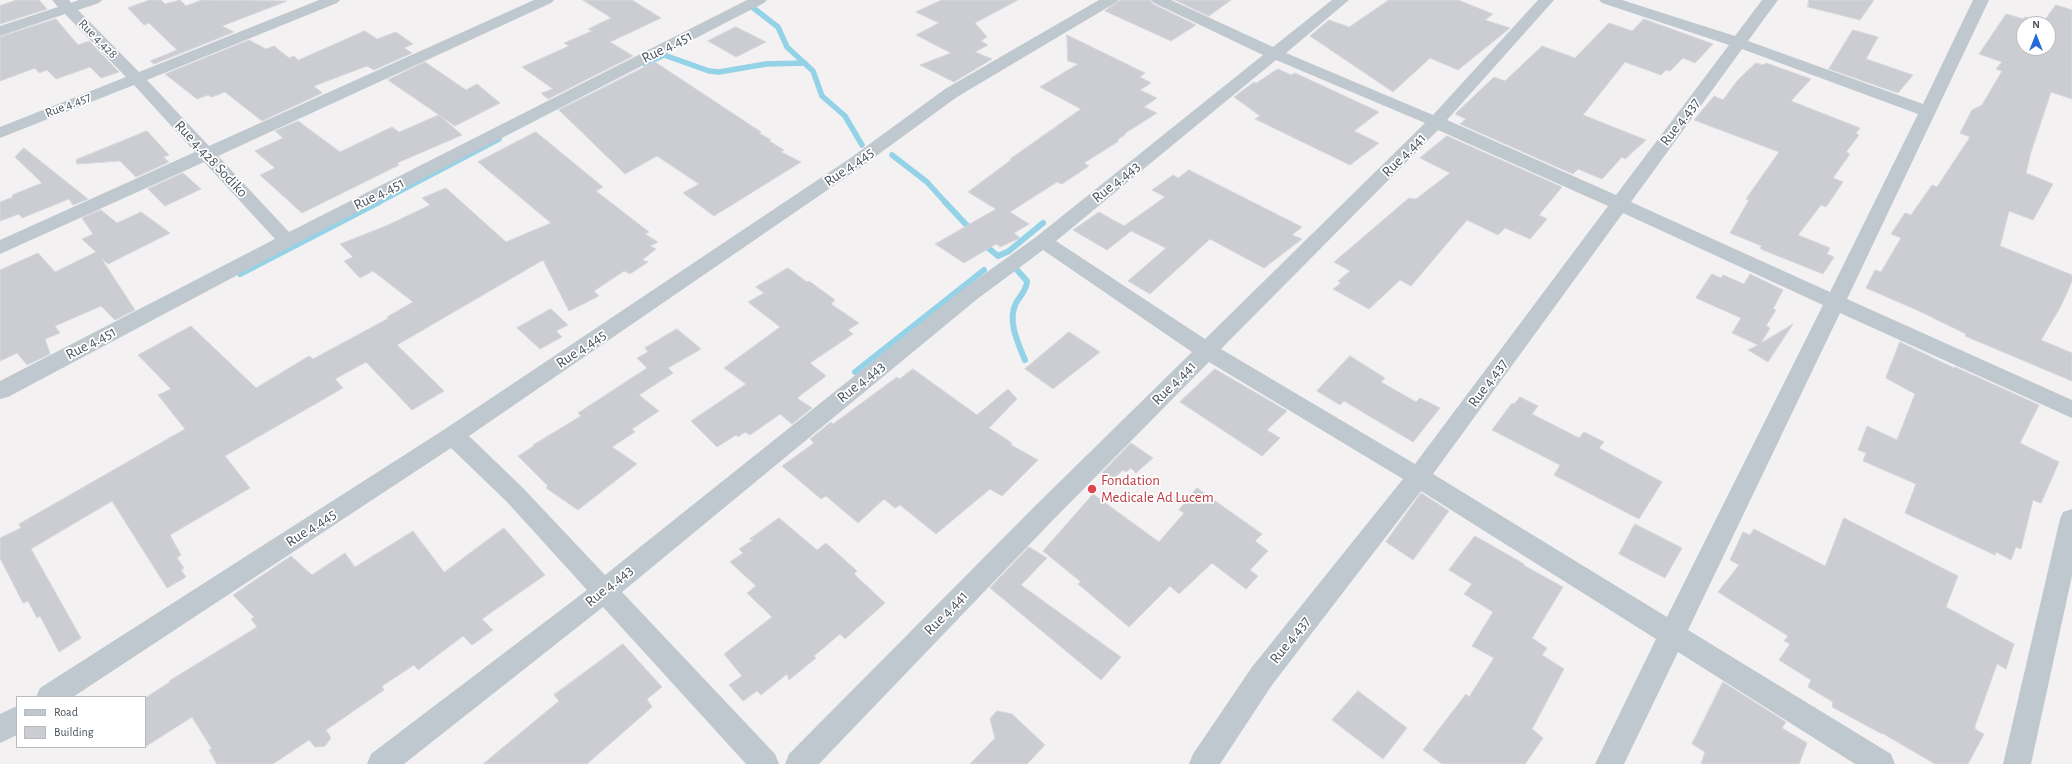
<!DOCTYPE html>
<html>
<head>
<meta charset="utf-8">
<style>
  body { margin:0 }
  #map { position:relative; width:2072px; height:764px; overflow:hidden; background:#f3f1f1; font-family:"Alegreya Sans",sans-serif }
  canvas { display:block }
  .legend { position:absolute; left:16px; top:696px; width:130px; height:52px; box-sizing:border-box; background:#fff; border:1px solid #b7babe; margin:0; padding:5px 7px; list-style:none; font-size:12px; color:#4a535d }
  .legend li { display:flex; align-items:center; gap:8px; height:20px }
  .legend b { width:20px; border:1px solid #b7babe }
  .north { position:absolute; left:2016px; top:16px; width:40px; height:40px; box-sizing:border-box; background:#fff; border:1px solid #b7babe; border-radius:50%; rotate:0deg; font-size:11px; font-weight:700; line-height:16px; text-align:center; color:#4a535d }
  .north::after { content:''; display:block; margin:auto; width:14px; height:18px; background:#256cd9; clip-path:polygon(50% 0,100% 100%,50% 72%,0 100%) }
</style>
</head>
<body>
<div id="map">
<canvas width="2072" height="764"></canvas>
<ul class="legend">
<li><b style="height:5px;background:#c0c8cf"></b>Road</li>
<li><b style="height:11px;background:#cbcdd3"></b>Building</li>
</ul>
<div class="north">N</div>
</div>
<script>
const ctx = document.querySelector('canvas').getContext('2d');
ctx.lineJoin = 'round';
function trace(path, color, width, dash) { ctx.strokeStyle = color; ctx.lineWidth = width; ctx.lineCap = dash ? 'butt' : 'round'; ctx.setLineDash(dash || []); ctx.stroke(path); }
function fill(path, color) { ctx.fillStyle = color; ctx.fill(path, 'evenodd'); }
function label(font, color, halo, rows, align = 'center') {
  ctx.font = font + ' "Alegreya Sans",sans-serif'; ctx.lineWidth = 3.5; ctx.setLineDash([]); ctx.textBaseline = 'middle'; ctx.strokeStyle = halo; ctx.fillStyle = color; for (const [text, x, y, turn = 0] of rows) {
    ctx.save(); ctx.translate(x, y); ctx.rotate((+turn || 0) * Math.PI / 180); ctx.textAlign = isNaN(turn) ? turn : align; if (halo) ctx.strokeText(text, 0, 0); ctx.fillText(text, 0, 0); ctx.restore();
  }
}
trace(new Path2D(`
  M752 7 778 27 787 47 813 71 822 96 845 116 862 145
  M645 64 664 55 709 71 719 72 766 64 805 63
  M892 155 927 182 946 203
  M377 203 499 139`), '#93d2e7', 5.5);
trace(new Path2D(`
  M945 202 973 232
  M984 241 987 247 998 256 1009 251 1043 223
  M1017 270 1027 281C1027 290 1020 296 1016 303 1007 321 1018 343 1025 360
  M240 274 379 202
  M855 372 984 270`), '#93d2e7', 6);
const building = new Path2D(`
  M17 0H39L47 9 0 24V6Z
  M150 0H161L165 4 180 0 186 6 202 0 287 1 222 26 234 32 154 64 150 61 177 50 149 23 144 25 128 8Z
  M583 0H632L661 18 610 42 633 56 548 99 541 93 553 89 522 67 569 46 564 43 592 31 588 29 611 18Z
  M942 0H1018L975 23 987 37 981 41 988 45 975 52 992 59 954 82 920 65 951 53 916 35 939 23 916 12Z
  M1120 0H1150L1153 4 1196 25 1171 41 1105 11Z
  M1175 0H1231L1209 16Z
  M1389 0H1458L1493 14 1485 20 1510 28 1458 70 1430 58 1393 92 1310 36 1329 20 1349 27Z
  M1809 0H1874L1860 20 1808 7Z
  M2056 5 2072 10V99L2051 92 2031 152 2026 173 2053 184 2033 220 2009 211 2000 246 2072 275V281L2061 306 2041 340 2072 353V381L1965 336 1966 334 1917 310 1866 288 1875 270 1881 272 1901 238 1891 234 1905 213 1911 215 1932 185 1937 187 1970 137 1960 133 1972 110 1982 105 2002 71 1996 69 2002 62 1979 54 2006 14 2024 19 2025 17 2043 22ZM2024 24H2048V48H2024Z
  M56 19 78 45 89 41 119 72 101 78 90 67 56 79 47 70 39 73 35 68 0 81V37Z
  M1644 19 1713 44 1695 63 1683 58 1670 71 1666 70 1661 75 1625 62 1583 115 1646 140 1625 159 1622 157 1602 179 1578 169 1573 174 1460 124 1466 119 1455 114 1494 77 1505 81 1542 46 1575 58 1609 23 1632 31Z
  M736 27 766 42 736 57 708 41Z
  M1853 30 1878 37 1866 59 1913 75 1898 93 1829 69Z
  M365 31 377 39 396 32 413 44 404 48 412 53 374 70 367 66 314 86 322 93 262 121 225 92 212 97 208 95 197 99 165 74 249 40 266 49 274 46 289 58 294 56 298 60Z
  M1067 35 1145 73 1140 77 1151 83 1140 90 1157 98 1144 107 1157 113 1124 134H1126L1117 140 1119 141 1084 163 1089 166 1062 184 1057 182 1010 212 1029 224 1014 233 1020 238 1000 247 996 244 964 263 935 244 996 209 968 192 1011 160 1010 159 1081 109 1040 87 1078 64 1068 61Z
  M425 62 466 90 477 84 500 103 455 126 388 80Z
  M655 62 761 132 759 133 771 140 769 141 784 150 781 152 801 162 714 216 683 193 699 184 657 156 625 174 559 110Z
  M1756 63 1763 65 1766 63 1811 79 1791 101 1860 128 1856 133 1859 135 1846 152 1850 154 1833 178 1843 182 1826 207 1821 205 1798 235 1830 248 1827 254 1834 257 1823 274 1763 250 1760 248 1762 246 1730 233 1749 200 1746 199 1779 152 1694 120 1714 96 1723 100 1737 81Z
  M1278 69 1291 75 1295 73 1379 112 1354 131 1379 143 1350 165 1255 119 1260 116 1234 97 1254 82 1256 83Z
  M439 115 462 135 397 163 399 165 302 213 260 175 275 168 255 151 283 138 275 131 298 121 340 152 392 127 399 132Z
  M147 131 169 155 163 157 169 162 136 177 120 161 77 164 76 160Z
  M536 132 603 187 596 191 649 232 645 234 658 242 650 246 656 249 642 260 648 262 630 274 624 271 594 291 599 296 569 311 543 260 397 345 444 391 412 410 366 362 335 379 343 388 225 456 250 488 170 535 181 555 177 558 184 568 181 570 186 577 167 588 112 501 31 549 81 638 59 652 40 616 37 618 28 601 23 603 0 558V538L21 528 19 524 185 429 158 395 171 389 138 355 191 326 256 388 309 356 313 359 389 318 387 317 413 302 373 271 360 278 344 261 353 257 340 244 386 226 430 205 422 198 446 188 506 242 551 223 478 162Z
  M1447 136 1562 187 1539 215 1547 219 1530 239 1505 228 1498 235 1467 220 1411 286 1400 280 1369 309 1333 289 1341 283 1338 281 1350 271 1334 262 1409 198 1416 199 1450 173 1420 158Z
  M24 148 59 176 88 199 73 205 69 199 22 218 19 214 0 221V202L13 197 12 195 42 183 15 157Z
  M1189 170 1302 227 1292 235 1302 239 1264 268 1210 239 1150 294 1128 281 1166 248 1131 231 1107 250 1073 230 1099 212 1124 226 1165 197 1152 190 1173 175 1178 178Z
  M183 173 201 189 165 206 148 189Z
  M101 210 117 223 141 212 170 233 108 264 101 258 135 310 115 320 101 306 55 326 60 333 45 339 50 354 27 365 17 353 0 361V270L38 253 55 272 96 252 82 239 93 234 82 218Z
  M788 268 807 282 809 281 835 300 831 304 859 323 848 330 853 334 810 363 826 376 797 398 812 408 792 424 780 414 750 435 745 432 738 437 736 435 717 447 691 421 746 384 724 368 780 327 748 302 764 293 756 287Z
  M1712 274 1721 278 1723 275 1744 284 1750 274 1783 290 1773 309 1776 310 1766 326 1770 328 1761 343 1793 324 1768 362 1748 350 1758 345 1732 333 1741 318 1696 298Z
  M551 309 568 325 556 331 562 337 540 349 517 328Z
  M677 329 701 349 668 368 673 373 639 395 659 411 632 429 635 432 612 447 637 464 578 510 546 488 548 486 518 456 534 446 533 445 581 416 578 413 647 368 637 358 648 352 645 348Z
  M1069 332 1100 352 1053 389 1025 369Z
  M1900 342 1954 368 1955 367 2039 405 2020 443 2059 462 2041 503 2033 500 2021 549 2016 547 2011 560 1996 552 1995 555 1905 513 1916 484 1863 461 1866 453 1858 450 1867 426 1897 440 1915 394 1886 378Z
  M1350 356 1385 378 1381 382 1416 402 1420 398 1440 408 1413 442 1344 401 1340 405 1317 391Z
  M913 369 977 415 1008 389 1017 399 989 428 1012 443 1011 445 1038 460 1002 496 990 489 936 534 900 505 895 508 884 499 858 523 826 496 821 499 782 466 814 443 810 439 831 422 833 424 897 377 899 379Z
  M1215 369 1287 411 1267 430 1280 438 1262 456 1180 402Z
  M1520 397 1538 406 1532 414 1579 438 1584 432 1604 442 1599 448 1662 482 1639 519 1554 475 1560 465 1492 430 1512 403 1514 404Z
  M1131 443 1153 458 1136 473 1131 468 1126 472 1123 470 1111 481 1101 474Z
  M1197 488 1262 534 1255 541 1268 551 1250 570 1258 576 1246 589 1212 563 1179 594 1170 586 1129 627 1078 584 1081 582 1043 551 1093 494 1159 542 1184 513 1179 510Z
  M1421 493 1449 511 1413 560 1386 542Z
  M779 518 817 550 826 543 857 571 854 574 885 603 845 639 840 634 814 656 816 658 789 680 787 674 761 695 757 691 743 701 729 685 742 676 724 654 772 617 747 593 756 586 730 562 743 553 739 549 753 540 750 539Z
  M1844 518 1958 576 1946 607 2014 644 2006 669 1997 664 1975 726V729L1984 734 1968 764H1935L1882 733V734L1832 707 1833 702 1808 687 1811 680 1779 660 1790 644 1784 641 1788 636 1718 592 1739 565 1730 560 1743 532 1750 535 1754 529 1825 566Z
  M1635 524 1682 548 1665 578 1619 554Z
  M504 528 545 575 482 619 493 630 472 645 463 636 418 670 414 665 382 686 384 690 326 730 331 738 325 746 315 747 309 740 273 764H217L209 750 212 749 192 717 145 747V698L170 682 169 681 257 627 251 619 254 617 233 595 291 556 312 575 345 553 355 567 413 531 444 572Z
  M1475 536 1524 564 1523 565 1563 587 1532 638 1547 648 1542 655 1564 669 1532 729 1543 738 1525 764H1442L1423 750 1466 694 1469 697 1494 658 1472 646 1493 612 1464 594 1472 584 1449 570Z
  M1029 547 1047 558 1021 585 1121 657 1101 680 990 588Z
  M623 644 662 687 647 699 652 707 587 764H483L559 701 554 695Z
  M1723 682 1786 722 1782 728 1807 743 1799 764H1701L1705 752 1692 744Z
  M1358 691 1407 728 1383 759 1332 720Z
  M997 711 1012 714 1045 745 1027 764H970L995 738 990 719Z`);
fill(building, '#cbcdd3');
trace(building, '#d5d7dc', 1);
fill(new Path2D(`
  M52 0H69L71 3 79 0H102L99 3 78 10 139 72 319 0H340L337 3 147 80 209 146 534 0H554L551 3 218 156 289 232 747 0H767L764 3 294 245 8 397 0 399V381L275 239 204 162 0 254V240L195 152 134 85 0 138V127L126 77 65 14 0 36V26L58 7Z
  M1099 0H1118L1115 3 957 97 861 167 469 436 523 488 605 575 962 290 1036 237 1263 55 1154 3 1151 0H1171L1273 47 1332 0H1349L1286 53 1433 115 1538 0H1554L1447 120 1616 195 1729 45 1602 3 1599 0H1622L1735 36 1762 0H1778L1748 41 1923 104 1973 0H1989L1847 299 2072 400V418L1840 313 1688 630 1891 754 1895 764H1855L1678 652 1624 764H1595L1656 639 1421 491 1272 685 1220 764H1189L1193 754 1252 667 1403 479 1209 362 1052 521 819 764H785L789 754 1034 507 1192 352 1043 250 976 300 622 592 775 754 779 764H746L603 607 404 764H367L371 754 587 590 507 502 451 448 73 697H36L40 688 445 429 849 159 945 89ZM1742 49 1918 114 1830 292 1631 202ZM1276 60 1425 123 1205 339 1056 241ZM1438 130 1608 206 1415 464 1221 349ZM1623 213 1823 305 1667 617 1433 474Z
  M2072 509V576L2031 764H2003L2060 519 2063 512Z
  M17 706V735L0 743V714Z`), '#c0c8cf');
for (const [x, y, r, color] of [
  [1092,489,5,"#e0444e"]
]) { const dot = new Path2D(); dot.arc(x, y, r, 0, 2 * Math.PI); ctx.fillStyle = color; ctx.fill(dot); trace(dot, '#fff', 1.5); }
label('13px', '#4a535d', '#fff', [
  ["Rue 4.428",98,39,45],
  ["Rue 4.457",68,105,-22]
]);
label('15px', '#4a535d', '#fff', [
  ["Rue 4.451",667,47,-27],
  ["Rue 4.437",1680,122,-53],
  ["Rue 4.441",1404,155,-45],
  ["Rue 4.428 Sodiko",211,159,47],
  ["Rue 4.445",849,167,-35],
  ["Rue 4.443",1116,182,-39],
  ["Rue 4.451",379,194,-27],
  ["Rue 4.451",91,343,-28],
  ["Rue 4.445",581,349,-34],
  ["Rue 4.443",861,382,-39],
  ["Rue 4.441",1174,383,-45],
  ["Rue 4.437",1488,383,-54],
  ["Rue 4.445",311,528,-33],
  ["Rue 4.443",609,586,-39],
  ["Rue 4.441",946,613,-46],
  ["Rue 4.437",1290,640,-52]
]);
label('15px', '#be3a42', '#fff', [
  ["Fondation",1101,480],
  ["Medicale Ad Lucem",1101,497]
], 'left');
</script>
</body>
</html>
